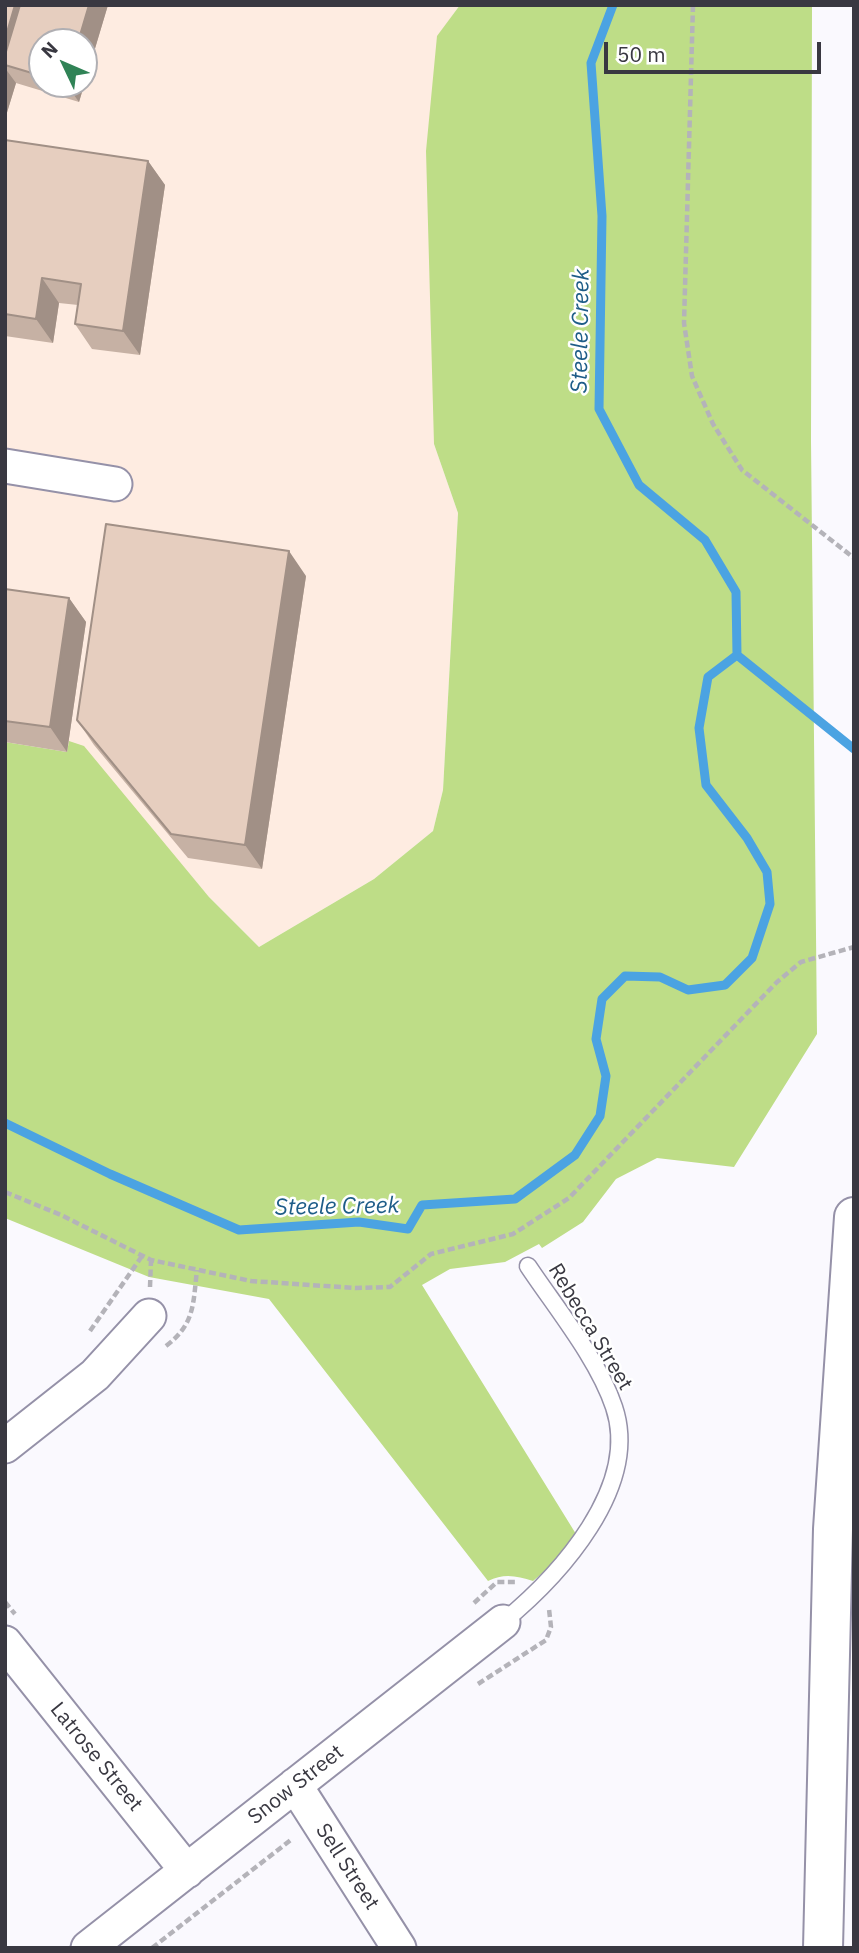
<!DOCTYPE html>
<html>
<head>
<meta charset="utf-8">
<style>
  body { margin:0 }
  #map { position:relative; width:859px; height:1953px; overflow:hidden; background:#faf9fe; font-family:"IBM Plex Sans",sans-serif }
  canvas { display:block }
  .frame { position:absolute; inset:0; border:7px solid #393841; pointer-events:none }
  .north { position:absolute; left:28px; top:28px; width:70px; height:70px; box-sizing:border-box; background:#fff; border:2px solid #b0afb3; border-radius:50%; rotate:314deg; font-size:19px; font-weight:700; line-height:28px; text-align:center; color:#393841 }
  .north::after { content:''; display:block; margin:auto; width:24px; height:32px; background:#308356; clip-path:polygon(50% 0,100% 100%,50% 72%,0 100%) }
  .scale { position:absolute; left:604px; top:42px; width:217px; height:32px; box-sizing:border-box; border:4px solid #393841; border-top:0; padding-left:9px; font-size:21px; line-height:24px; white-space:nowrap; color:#393841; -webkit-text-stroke:5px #fff; paint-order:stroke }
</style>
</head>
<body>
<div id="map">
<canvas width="859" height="1953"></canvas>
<div class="frame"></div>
<div class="north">N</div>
<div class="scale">50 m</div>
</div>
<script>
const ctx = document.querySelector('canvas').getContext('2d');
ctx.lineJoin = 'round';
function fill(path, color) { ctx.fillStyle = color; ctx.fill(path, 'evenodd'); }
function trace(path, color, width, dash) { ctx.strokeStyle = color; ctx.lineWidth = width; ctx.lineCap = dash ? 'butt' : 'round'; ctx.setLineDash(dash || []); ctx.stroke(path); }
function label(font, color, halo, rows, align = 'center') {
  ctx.font = font + ' "IBM Plex Sans",sans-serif'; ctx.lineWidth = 5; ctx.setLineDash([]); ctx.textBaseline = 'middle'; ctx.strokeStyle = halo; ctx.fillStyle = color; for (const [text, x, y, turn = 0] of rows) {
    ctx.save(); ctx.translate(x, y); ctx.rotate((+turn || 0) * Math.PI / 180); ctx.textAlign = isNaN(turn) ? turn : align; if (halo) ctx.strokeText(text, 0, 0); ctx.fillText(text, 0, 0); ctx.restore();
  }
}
fill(new Path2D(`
  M5 5H460L437 37 434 444 458 513 443 790 433 831 374 879 259 947 209 897 155 834 67 752 5 742ZM42 42H84V84H42Z`), '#feece1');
fill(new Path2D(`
  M460 5H812L811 441 817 1034 734 1167 657 1158 616 1179 583 1222 542 1248 539 1244 505 1262 450 1269 422 1285 576 1534 553 1564 533 1581C517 1576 504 1573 488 1581L269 1299 149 1277 5 1218V742L67 752 69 741 84 746 209 897 259 947 374 879 433 831 443 790 458 513 434 444 426 151 437 36Z`), '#bedd87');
trace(new Path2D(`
  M613 5 591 63 602 216 599 409 639 485 705 540 736 592 737 655
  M5 1123 110 1174 239 1230 359 1222 408 1229 422 1205 515 1199 575 1155 600 1116 606 1076 596 1039 602 999 625 976 660 977 688 990 725 985 752 958 770 904 767 872 747 838 706 785 699 728 708 677 737 655 854 749`), '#4ba3e2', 9);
const lane = new Path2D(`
  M503 1622C559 1576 641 1487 614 1407 598 1359 556 1308 528 1266`);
const street = new Path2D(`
  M5 466 115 484
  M5 1446 95 1375 149 1316
  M5 1643 187 1871
  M295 1785 399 1948
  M88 1948 503 1622`);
const highway = new Path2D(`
  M823 1948 833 1529 854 1217`);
trace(lane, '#9591a8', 19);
trace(street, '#9591a8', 37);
trace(highway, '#9591a8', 42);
trace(new Path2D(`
  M693 5 684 323 692 376 713 424 742 470 854 558
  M5 1192 61 1215 151 1260 251 1281 355 1288 390 1287 431 1254 513 1234 569 1198 777 982 801 962 854 947
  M150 1287 151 1260
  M90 1331 142 1256
  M166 1346C195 1324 193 1304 197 1270
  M5 1602 15 1614
  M474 1603 497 1582H516
  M478 1684 546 1640 551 1627 549 1609
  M152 1948 292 1839`), '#b4b3b9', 4.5, [7, 3.5]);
trace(lane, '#fff', 16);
trace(street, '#fff', 33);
trace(highway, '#fff', 38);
fill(new Path2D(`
  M5 5H108L79 102 16 83 5 119ZM42 42 84 84H42Z
  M5 140 148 161 165 185 140 355 92 349 75 324 78 305 59 303 53 343 5 336Z
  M306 576 262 869 188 858 94 745 77 720Z
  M5 589 69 598 86 622 67 752 5 742Z`), '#c6b1a4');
fill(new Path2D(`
  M15 5H40L5 65V39Z
  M89 5H108L79 102 66 84H84V42H78Z
  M5 68 16 83 5 119Z
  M148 161 165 185 140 355 123 331Z
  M42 278 59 303 53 343 36 319Z
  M289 551 306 576 262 869 245 845Z
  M69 598 86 622 67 752 50 727Z`), '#a19086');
const building = new Path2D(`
  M5 5H15L5 39Z
  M20 5H89L78 42H42V76L5 65V55Z
  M5 140 148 161 123 331 75 324 81 284 42 278 36 319 5 314Z
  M106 524 289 551 245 845 171 834 77 720Z
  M5 589 69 598 50 727 5 721Z`);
fill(building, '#e6cebf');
trace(building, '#a19086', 2);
label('21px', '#393841', '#fff', [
  ["Rebecca Street",590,1327,59],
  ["Latrose Street",96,1757,51],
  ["Snow Street",296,1785,-38],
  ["Sell Street",347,1867,57]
]);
label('italic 23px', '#1e5d88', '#fff', [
  ["Steele Creek",581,331,-89],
  ["Steele Creek",337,1207,-1]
]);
</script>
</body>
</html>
